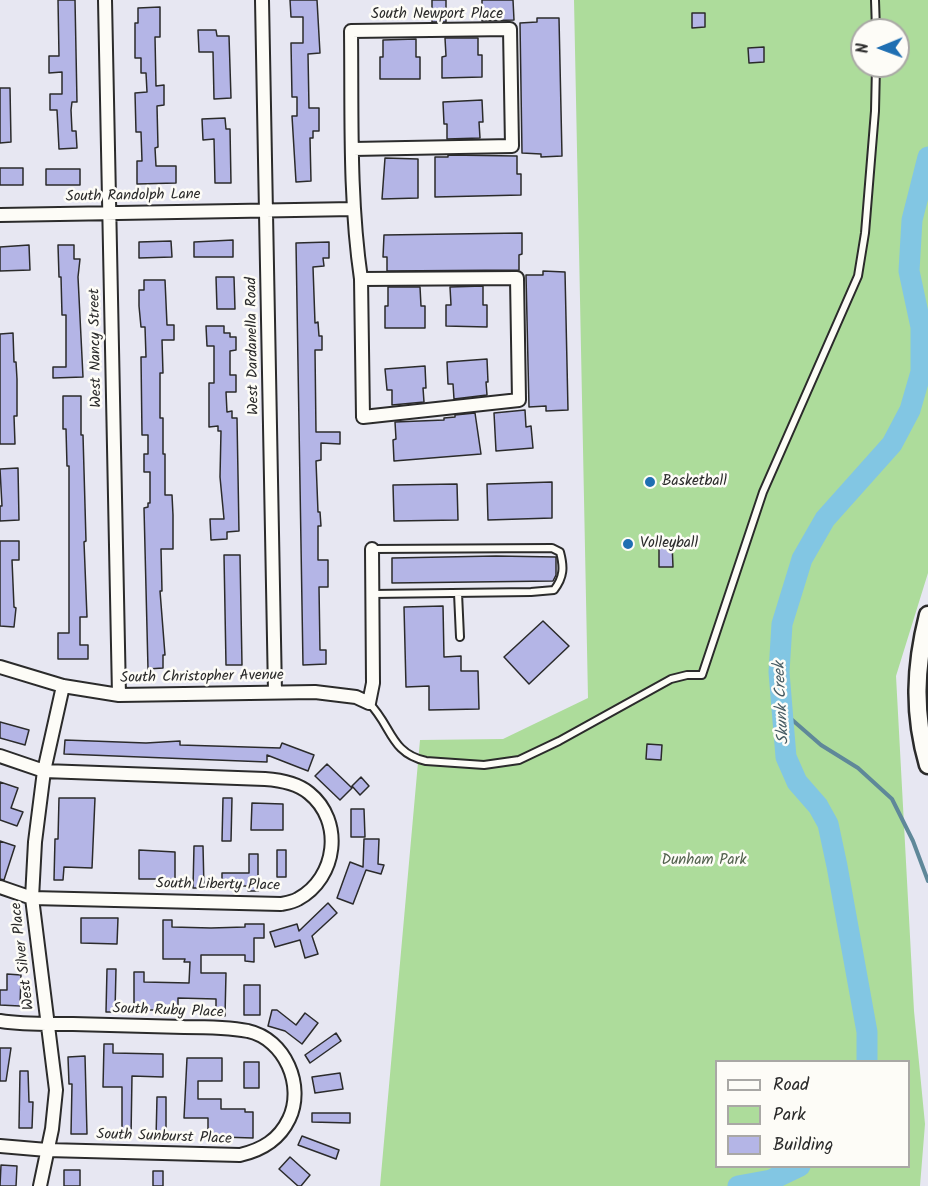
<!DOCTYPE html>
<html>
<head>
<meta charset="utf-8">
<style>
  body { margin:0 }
  #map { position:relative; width:928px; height:1186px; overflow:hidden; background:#e7e7f2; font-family:Kalam,sans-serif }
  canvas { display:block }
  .legend { position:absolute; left:715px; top:1060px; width:195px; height:108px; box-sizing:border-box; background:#fdfcf7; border:2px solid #a9a8a5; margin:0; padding:8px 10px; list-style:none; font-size:18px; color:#2b2b2b }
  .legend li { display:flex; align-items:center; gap:12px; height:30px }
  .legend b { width:30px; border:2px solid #a9a8a5 }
  .north { position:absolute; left:850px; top:18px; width:60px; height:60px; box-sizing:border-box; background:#fdfcf7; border:2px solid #a9a8a5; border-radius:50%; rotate:269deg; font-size:16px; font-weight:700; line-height:24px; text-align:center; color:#2b2b2b }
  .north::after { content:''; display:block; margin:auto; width:21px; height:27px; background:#1f6fb2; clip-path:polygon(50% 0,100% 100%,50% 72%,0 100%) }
</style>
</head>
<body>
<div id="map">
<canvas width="928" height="1186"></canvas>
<ul class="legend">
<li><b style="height:8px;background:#fdfcf7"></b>Road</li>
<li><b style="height:16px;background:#addc9b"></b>Park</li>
<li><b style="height:16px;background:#b4b5e6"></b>Building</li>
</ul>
<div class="north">N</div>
</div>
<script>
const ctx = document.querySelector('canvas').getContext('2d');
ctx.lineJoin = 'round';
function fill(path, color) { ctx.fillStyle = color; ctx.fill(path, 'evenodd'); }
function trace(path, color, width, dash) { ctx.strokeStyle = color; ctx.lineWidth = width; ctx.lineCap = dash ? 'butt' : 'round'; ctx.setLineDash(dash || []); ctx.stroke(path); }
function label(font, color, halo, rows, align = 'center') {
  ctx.font = font + ' Kalam,sans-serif'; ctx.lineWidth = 5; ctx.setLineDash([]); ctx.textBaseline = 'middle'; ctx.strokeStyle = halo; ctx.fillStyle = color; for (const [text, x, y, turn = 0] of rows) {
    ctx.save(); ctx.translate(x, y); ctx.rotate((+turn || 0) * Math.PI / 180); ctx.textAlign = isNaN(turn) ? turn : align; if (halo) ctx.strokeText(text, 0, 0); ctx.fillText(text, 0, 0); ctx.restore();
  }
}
fill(new Path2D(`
  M574 0H928V573L896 676 914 1011 925 1124 920 1186H380L420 740 503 739 588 698ZM862 30H898V66H862ZM716 1062H908V1166H716Z`), '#addc9b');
trace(new Path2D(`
  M782 711 821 745 858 768 892 799 913 841 928 881`), '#5f8899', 4);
trace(new Path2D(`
  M867 1062V1032L837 866 828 824 818 806 797 782 786 757 779 672 782 624 802 559 825 519 892 444 910 410 921 372V327L909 271 912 220 928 157
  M738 1186 771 1180 800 1166`), '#82c6e3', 21);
const building = new Path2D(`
  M58 0H75L77 102H72L71 110 72 131H76L77 148 59 149 57 110H50V94H62V72L49 73V56H59Z
  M290 0H317L320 53 308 54 309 108H319V131H313V138H310L311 181 296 182 292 116H297V97H292L291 43H303V17H291Z
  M432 0H446V22H432Z
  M482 0H513L514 20 482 21Z
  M160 7V37H155L156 86 164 85V105L157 106 158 147 155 148 156 166H176V183L137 184V161H142L141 132H136L135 93 147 92 146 73H141V58H135V23H138V8Z
  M692 13H705V27L692 28Z
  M537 18H559L562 156 541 157V154L522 153 520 23 537 22Z
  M198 30H216L217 36H229L231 98 214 99 213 52H199Z
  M445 38H478V55H482V77L442 78V57L446 56Z
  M416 39V57H420V79H380V57H383V40Z
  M764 47V62L749 63 748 48Z
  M0 88H10L11 142 0 143Z
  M482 100 483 122H479L480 138 447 139V124H444L443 102Z
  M225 118 226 129H230L231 183H215L214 139 203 140 202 119Z
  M448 155 517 156V174H521V195L435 197V157H448Z
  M385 158 418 159V198L382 199Z
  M0 168H23V185H0Z
  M46 169H80V185H46Z
  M522 233V254L519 255V270L387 271V257H383L384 235Z
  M233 240V257H194V242Z
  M171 241 172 257 139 258V242Z
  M329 242V258H323L324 266 313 267 315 323 318 322 319 336H322V350H315L316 432H340V444L321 443V460L316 461 318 512H320L321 526H318V560H328V587H319L320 650H326V664L303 665 296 243Z
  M29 245 30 270 0 271V247Z
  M58 245H74V259H80L78 277 83 377 53 378V367H66V315H62L61 277H59Z
  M543 271 565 272 568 410 546 411V406L529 407 526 275H543Z
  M216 277H234L235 309H217Z
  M144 280H165L167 325H174V340H162L163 373H160V418H163V454H165V495H172L173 515V549H161L162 591H160L165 655H163V668L148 669 144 508 148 507V503H150V472H144V454H148V435H142L141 357H146L145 327H141L139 306V290H144Z
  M483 286V305H487V327L446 326V305H451L450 287Z
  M388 287H420L421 306H425V328H385V306H388Z
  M206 326H224V333H230V337H236V350L230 351V375H236V392H226L227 412 232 411V418H237L239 531 227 532V539L211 540 210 519H224L220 477 221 431H218V426L209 427V383H214V346H207Z
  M13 333 14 362H16L17 379V416H14L15 444H0V334Z
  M487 359 488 382H486L487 395 454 399 453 384H448L447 362Z
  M425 366 426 388H423L424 402 392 405V390H387L385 369Z
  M63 396H81V435H83L86 541 84 542 87 617H80V645H88V659H58V633H69V466H67L66 429H63Z
  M525 410 526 427 531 426 533 448 496 451 494 413Z
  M475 413 481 454 394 461 393 440 396 439 395 422 444 420V418L455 417V415Z
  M18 468 19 520 0 521V506H2L0 469Z
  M552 482V518L488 520 487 484Z
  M457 484 458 520 394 521 393 485Z
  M0 541H19V560H12L14 607 16 608 14 627 0 626Z
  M659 543H672L673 567H659Z
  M224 555H240L242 665H226Z
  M496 556 556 557V575L553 581 392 583V558Z
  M443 606 444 657 461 656V671H478L479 709 429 710V686L406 687 404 607Z
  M543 621 569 646 529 684 504 657Z
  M0 722 29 730 25 745 0 738Z
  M65 740 146 743 180 741V745L280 748 282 743 314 755 308 771 267 755V762L64 754Z
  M647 744 662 745 661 760 646 759Z
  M327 764 352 788 340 800 315 776Z
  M361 777 369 786 360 795 352 786Z
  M0 782 18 788 11 808 23 812 17 826 0 820Z
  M59 798H95L92 868 64 867 63 880H54L55 839H58Z
  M223 798H232L231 841H222Z
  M252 803 283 804V830H251Z
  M351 809H364L365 837H351Z
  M364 839H379L378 864 384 865 381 874 366 870 353 904 337 898 350 862 363 867Z
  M0 841 15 846 4 880 0 879Z
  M194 846H203L204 888H193Z
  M139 850 175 852V879H139Z
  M277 850H286V877H277Z
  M249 854H258V891H248V886H222V873H249Z
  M328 903 337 913 312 936 318 954 305 958 300 940 275 947 270 932 297 924 299 931Z
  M81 918H118L117 944 81 943Z
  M163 920H172V927L211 928 245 927V924H264V938H254V962L245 961V955H201V973H226L225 1016H216V999L178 998V1010H144V1013H134V972H144V982L189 983 190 962H184L185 959H163Z
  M107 969H116L115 1012H106Z
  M7 974 21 975 20 1006 0 1005V990H7Z
  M244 985H260V1015H244Z
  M272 1010H277L296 1025 305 1013 318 1023 302 1044 285 1031 268 1026Z
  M336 1033 341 1041 310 1063 305 1055Z
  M104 1044H113V1053L163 1054V1077L132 1076 131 1137 122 1136V1087H103Z
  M0 1048H11L6 1081H0Z
  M85 1056 87 1134H71L72 1084H69L68 1057Z
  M187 1058H222V1081H198V1099H221V1109H245V1112H253V1138L221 1137V1142H211L208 1141V1118H184Z
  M244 1062H259V1088H244Z
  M20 1071H28L29 1102H33L32 1128H19Z
  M340 1073 343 1089 315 1093 312 1077Z
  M157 1097H166V1140L156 1139Z
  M312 1113H350V1123L312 1122Z
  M302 1136 339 1150 336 1159 298 1145Z
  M290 1157 310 1175 301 1186H298L279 1169Z
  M1 1165 17 1166 16 1186H0Z
  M64 1170H80V1186H64Z
  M153 1171H163V1186H153Z`);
fill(building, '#b4b5e6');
trace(building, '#2b2b2b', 1.5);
const lane = new Path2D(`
  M875 0 876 30
  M458 593 460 637
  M372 594 531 592 554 590C564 577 564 567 560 552L552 548 372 549
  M369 703C392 726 390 753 426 761L484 765 519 760 559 741 671 679 687 675H702L763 492 858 276 865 233 875 111 876 66`);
const street = new Path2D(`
  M105 0 119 695
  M262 0 275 692
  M353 149 512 146 510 29 351 31C352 113 349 197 361 279
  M0 215 354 209
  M517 278 519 400 363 417 361 279Z
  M0 667 63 686 119 695 315 692 356 697 369 703 373 683 372 549
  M0 756 44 771 265 779C280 780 297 783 309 793 344 821 337 878 298 899 293 902 286 903 281 904L32 898 0 887
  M0 1021C24 1025 49 1024 73 1024 110 1025 147 1026 184 1027 205 1027 227 1027 248 1031 285 1039 305 1086 289 1119 279 1140 262 1150 240 1155L47 1150 0 1146
  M40 1186 52 1129 56 1090 32 898 35 842 44 771 63 686`);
const secondary = new Path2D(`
  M928 615C915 666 913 714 928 765`);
trace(lane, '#2b2b2b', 10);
trace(street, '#2b2b2b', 16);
trace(secondary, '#2b2b2b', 21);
trace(lane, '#fdfcf7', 6);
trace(street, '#fdfcf7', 12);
trace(secondary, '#fdfcf7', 16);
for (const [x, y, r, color] of [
  [650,482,6,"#1f6fb2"],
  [628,544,6,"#1f6fb2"]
]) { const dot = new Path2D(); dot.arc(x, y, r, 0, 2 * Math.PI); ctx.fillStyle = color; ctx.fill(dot); trace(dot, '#fdfcf7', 2); }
label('15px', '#2b2b2b', '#fdfcf7', [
  ["South Newport Place",437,15],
  ["South Randolph Lane",133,197,-1],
  ["West Dardanella Road",254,346,-91],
  ["West Nancy Street",97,348,-91],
  ["South Christopher Avenue",202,678,-1],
  ["South Liberty Place",218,886,1],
  ["West Silver Place",24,956,-97],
  ["South Ruby Place",168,1012,2],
  ["South Sunburst Place",164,1138,2]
]);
label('15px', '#2b2b2b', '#fdfcf7', [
  ["Basketball",662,482],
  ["Volleyball",640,544]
], 'left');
label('15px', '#52604d', '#fdfcf7', [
  ["Dunham Park",704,861]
]);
label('italic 16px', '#455a62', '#fdfcf7', [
  ["Skunk Creek",783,703,-93]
]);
</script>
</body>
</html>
